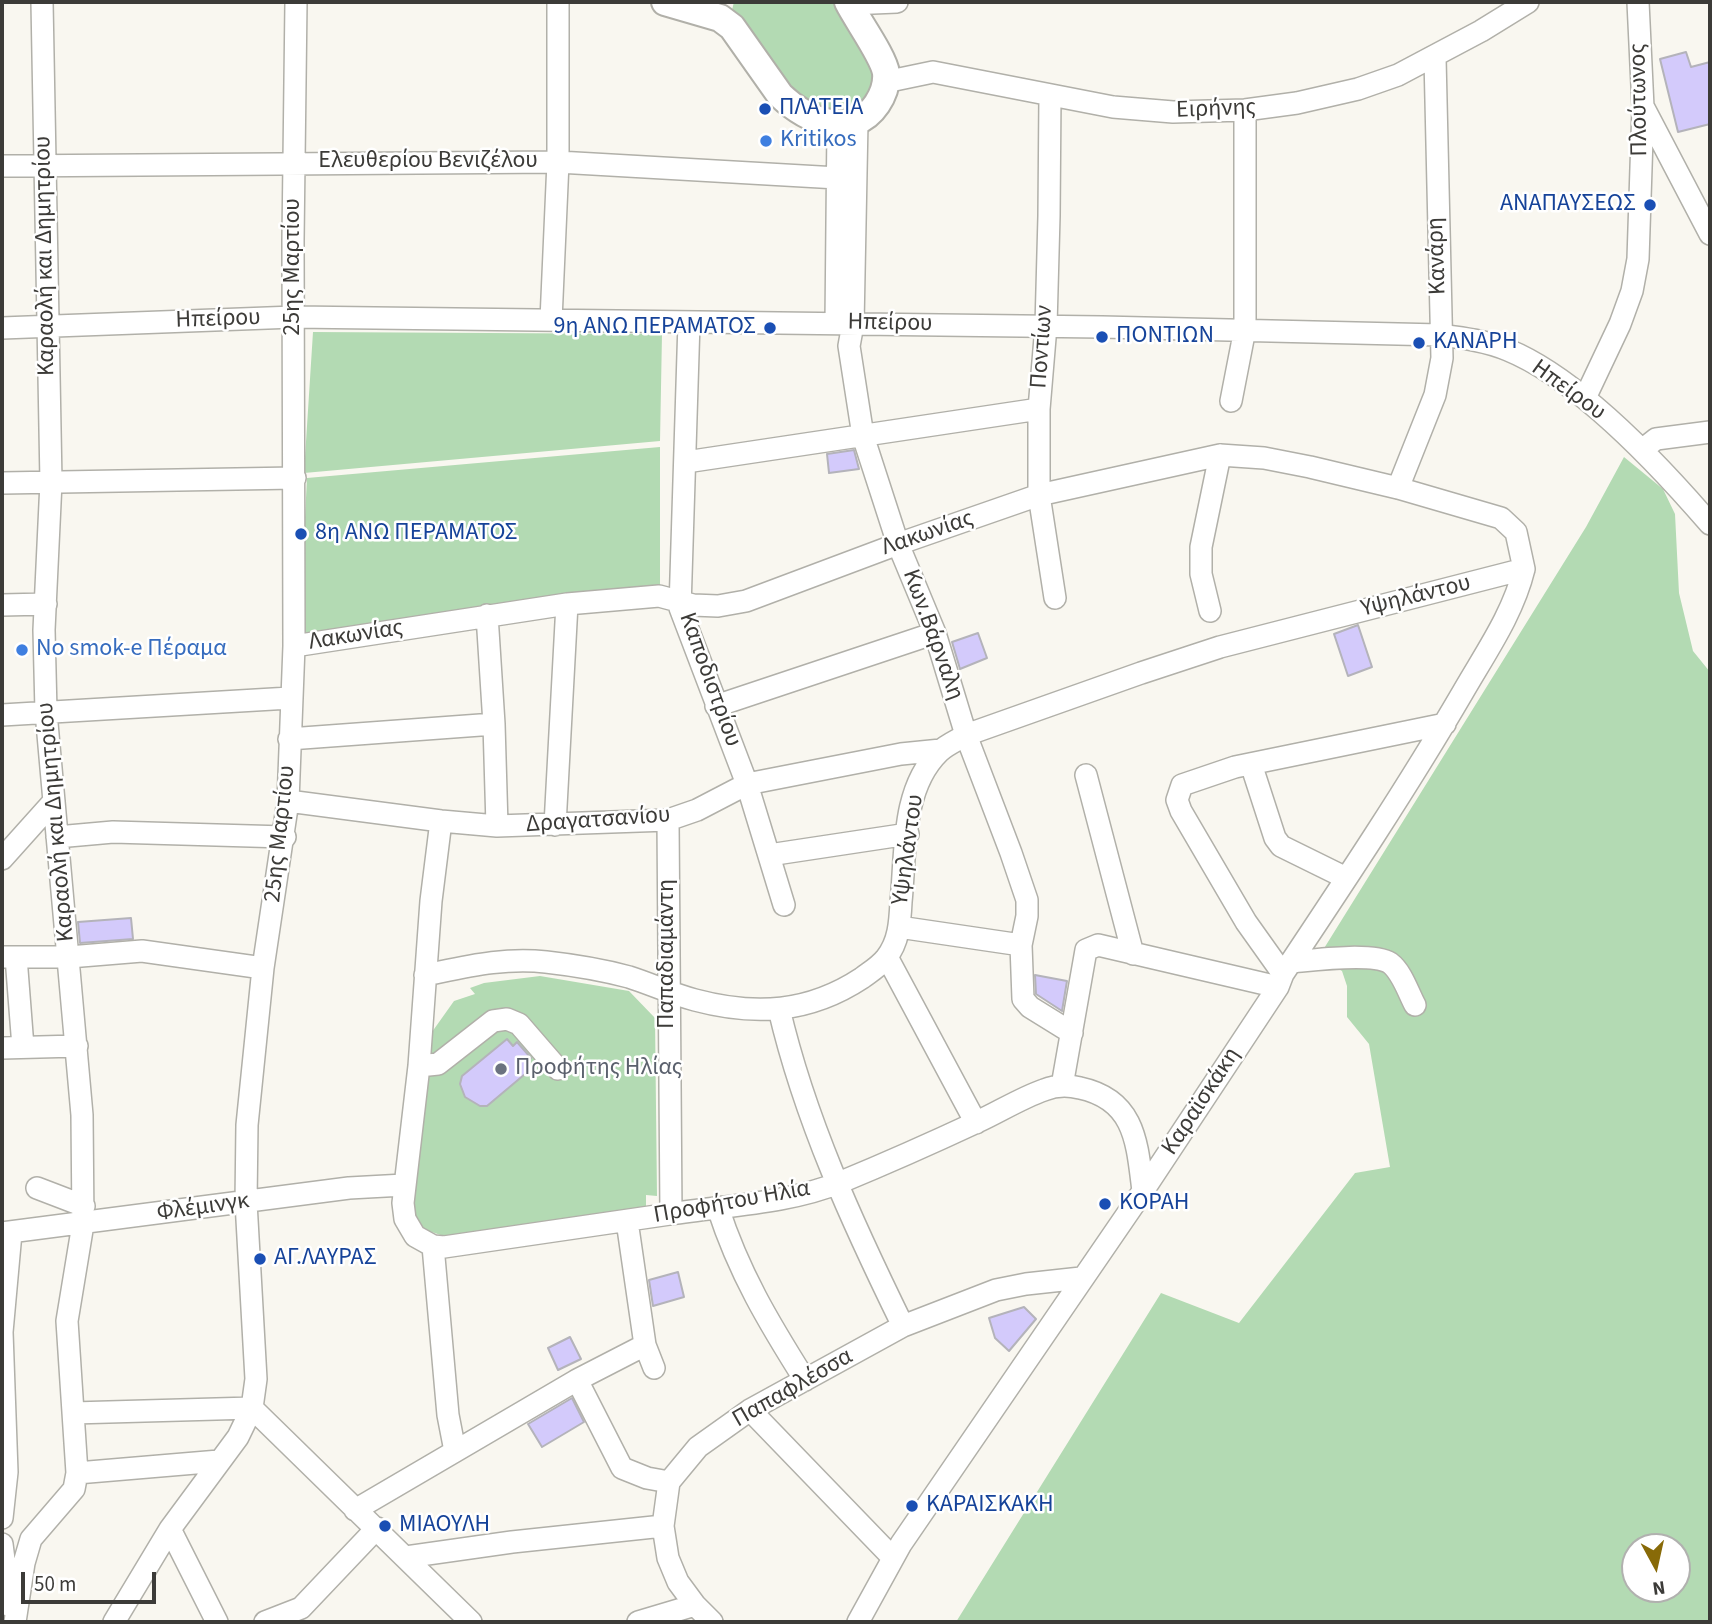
<!DOCTYPE html>
<html>
<head>
<meta charset="utf-8">
<style>
  body { margin:0 }
  #map { position:relative; width:1712px; height:1624px; overflow:hidden; background:#f9f7f0; font-family:"Source Sans 3",sans-serif }
  canvas { display:block }
  .frame { position:absolute; inset:0; border:4px solid #3c3b38; pointer-events:none }
  .north { position:absolute; left:1621px; top:1533px; width:70px; height:70px; box-sizing:border-box; background:#fff; border:2px solid #b1b1af; border-radius:50%; rotate:172deg; font-size:19px; font-weight:700; line-height:28px; text-align:center; color:#3c3b38 }
  .north::after { content:''; display:block; margin:auto; width:24px; height:32px; background:#886a08; clip-path:polygon(50% 0,100% 100%,50% 72%,0 100%) }
  .scale { position:absolute; left:21px; top:1572px; width:135px; height:32px; box-sizing:border-box; border:4px solid #3c3b38; border-top:0; padding-left:9px; font-size:21px; line-height:24px; white-space:nowrap; color:#3c3b38; -webkit-text-stroke:5px #fff; paint-order:stroke }
</style>
</head>
<body>
<div id="map">
<canvas width="1712" height="1624"></canvas>
<div class="frame"></div>
<div class="north">N</div>
<div class="scale">50 m</div>
</div>
<script>
const ctx = document.querySelector('canvas').getContext('2d');
ctx.lineJoin = 'round';
function fill(path, color) { ctx.fillStyle = color; ctx.fill(path, 'evenodd'); }
function trace(path, color, width, dash) { ctx.strokeStyle = color; ctx.lineWidth = width; ctx.lineCap = dash ? 'butt' : 'round'; ctx.setLineDash(dash || []); ctx.stroke(path); }
function label(font, color, halo, rows, align = 'center') {
  ctx.font = font + ' "Source Sans 3",sans-serif'; ctx.lineWidth = 5; ctx.setLineDash([]); ctx.textBaseline = 'middle'; ctx.strokeStyle = halo; ctx.fillStyle = color; for (const [text, x, y, turn = 0] of rows) {
    ctx.save(); ctx.translate(x, y); ctx.rotate((+turn || 0) * Math.PI / 180); ctx.textAlign = isNaN(turn) ? turn : align; if (halo) ctx.strokeText(text, 0, 0); ctx.fillText(text, 0, 0); ctx.restore();
  }
}
fill(new Path2D(`
  M734 2H839L872 70C877 95 864 100 848 116L816 108 788 86 732 10Z
  M313 332 662 334 660 441 304 473Z
  M660 447V586L299 637 307 478Z
  M1624 457 1663 489 1675 514 1679 593 1693 651 1710 672V1622H956L1161 1293 1239 1323 1355 1173 1390 1167 1369 1044 1347 1017V986L1342 971 1318 958 1586 527ZM1635 1547H1677V1589H1635Z
  M540 976 629 991 655 1018 657 1196 646 1195V1209L446 1237 418 1227 412 1204 427 1039 454 1001 475 994 470 988 484 983Z`), '#b3dab3');
const building = new Path2D(`
  M1686 52 1691 67 1710 62V124L1678 132 1660 59Z
  M854 450 859 469 829 473 827 454Z
  M1358 625 1372 667 1348 676 1334 634Z
  M978 633 987 658 960 669 952 642Z
  M131 918 133 939 80 943 78 922Z
  M1035 975 1067 981 1062 1011 1036 994Z
  M507 1039 513 1046 517 1042 531 1058 525 1062 531 1069 487 1106H480L465 1097 460 1084 462 1076Z
  M678 1272 684 1297 653 1306 649 1280Z
  M1024 1307 1036 1319 1009 1351 995 1338 989 1318Z
  M570 1337 581 1359 558 1370 548 1348Z
  M572 1398 584 1422 542 1447 528 1424Z`);
fill(building, '#d3cafb');
trace(building, '#b4b3ba', 2);
const minor = new Path2D(`
  M849 4 897 2
  M885 82 933 72 1113 107 1173 112 1245 110 1297 103 1358 89 1398 75 1481 31 1528 2
  M1050 95 1049 216 1046 326 1039 409V495L1055 598
  M1644 108 1710 234
  M857 122 853 324 849 346 863 436 898 544 935 633 966 735 1011 853 1027 900V916L1021 945 1023 999 1030 1007 1072 1033
  M2 166 558 162 855 179
  M551 320 558 162V2
  M689 322 680 608 747 784 784 905
  M836 323 838 124
  M2 328 294 317 1102 327 1440 335C1463 338 1487 341 1508 350 1579 379 1660 466 1710 524
  M1585 398 1620 324 1632 291 1638 259 1643 107 1638 2
  M1231 401 1245 329V110
  M1642 450 1656 439 1710 432
  M686 462 1039 409
  M2 483 295 478
  M1398 488 1435 395 1442 358 1435 58
  M2 605 46 604
  M1210 611 1201 574V547L1220 455
  M487 615 494 724 497 826
  M294 646 567 604 659 596 693 605 718 606 746 601 898 544 1039 495 1220 455 1264 458 1310 467 1398 488 1501 518 1516 532 1524 569
  M716 706 935 633
  M2 715 290 698
  M289 739 494 724
  M1251 764 1275 838 1281 846 1346 878
  M1086 775 1133 954
  M288 801 441 821 497 826 668 820 697 810 747 784 901 754 941 750
  M668 820 671 1214
  M441 821 431 901 419 1066 403 1203 405 1219 415 1236 433 1246 444 1247C520 1236 595 1225 670 1214 727 1205 787 1204 841 1182 887 1163 932 1143 977 1122 999 1112 1021 1098 1044 1090 1056 1085 1068 1085 1080 1088 1136 1100 1137 1144 1143 1191
  M555 825 567 604
  M57 837 113 832 285 837
  M769 855 908 834
  M2 859 54 801
  M899 927 1021 945
  M2 957H69L142 951 263 968
  M16 957 23 1047
  M887 957 976 1123
  M1291 962C1313 960 1372 952 1390 963 1402 972 1408 992 1415 1005
  M1283 974 1246 922 1181 811 1177 800 1182 785 1235 767 1445 724
  M425 975C465 967 504 957 546 962 573 965 603 970 629 977 651 984 672 994 695 1000 755 1016 809 1013 862 978 870 972 880 966 886 958 899 942 900 922 901 902 906 853 901 789 939 752 946 745 958 740 966 735L1141 673 1220 647 1524 569
  M779 1009C805 1120 853 1224 903 1326
  M2 1048 77 1046
  M419 1066 438 1064 493 1021 507 1019 519 1024 558 1069
  M1062 1086 1086 950 1098 945 1278 987
  M37 1188 84 1206
  M718 1208C739 1273 769 1323 805 1380
  M627 1221 645 1345 654 1368
  M2 1233 349 1188 404 1185
  M433 1246 448 1415 455 1451
  M577 1380 622 1468 647 1478 669 1482
  M252 1408 471 1622
  M750 1410 893 1558
  M73 1413 252 1408
  M77 1473 219 1461
  M355 1510 577 1380 645 1345
  M2 1518 7 1472 2 1332 11 1233
  M170 1529 217 1622
  M2 1544 10 1606
  M406 1557 512 1542 663 1526
  M15 1622 24 1563 31 1539 74 1489 77 1473 67 1321 83 1224 82 1115 46 712 44 630 51 482 42 2
  M114 1622 170 1529 238 1437 252 1408 256 1379 246 1202 247 1125 263 968 288 801 294 646 293 240 296 2
  M265 1622 301 1608 377 1528
  M638 1622 695 1605
  M712 1622 695 1605 678 1582 668 1558 663 1526 669 1482 698 1447 750 1410 903 1326 996 1290 1026 1284 1081 1278
  M858 1622 901 1544 1143 1191 1278 987 1283 974C1345 881 1407 788 1463 692 1486 652 1513 614 1524 569`);
const major = new Path2D(`
  M665 2 720 18 732 27 780 95C806 120 852 141 877 104 883 95 887 84 886 73 884 57 857 20 848 2`);
trace(minor, '#b1b0a9', 24);
trace(major, '#b1b0a9', 30);
trace(minor, '#fff', 21);
trace(major, '#fff', 26);
for (const [x, y, r, color] of [
  [765,109,7,"#1a4fb4"],
  [766,141,7,"#3f7fe0"],
  [1650,205,7,"#1a4fb4"],
  [770,328,7,"#1a4fb4"],
  [1102,337,7,"#1a4fb4"],
  [1419,343,7,"#1a4fb4"],
  [301,534,7,"#1a4fb4"],
  [22,650,7,"#3f7fe0"],
  [501,1069,7,"#6b7280"],
  [1105,1204,7,"#1a4fb4"],
  [260,1259,7,"#1a4fb4"],
  [912,1506,7,"#1a4fb4"],
  [385,1526,7,"#1a4fb4"]
]) { const dot = new Path2D(); dot.arc(x, y, r, 0, 2 * Math.PI); ctx.fillStyle = color; ctx.fill(dot); trace(dot, '#fff', 2.5); }
label('24px', '#3c3b38', '#fff', [
  ["Πλούτωνος",1640,100,-91],
  ["Ειρήνης",1216,110,-2],
  ["Ελευθερίου Βενιζέλου",428,162],
  ["Καραολή και Δημητρίου",46,256,-91],
  ["Κανάρη",1438,256,-92],
  ["25ης Μαρτίου",294,267,-90],
  ["Ηπείρου",218,320,-2],
  ["Ηπείρου",890,324,1],
  ["Ποντίων",1043,347,-86],
  ["Ηπείρου",1568,391,36],
  ["Λακωνίας",928,534,-19],
  ["Υψηλάντου",1416,597,-14],
  ["Κων.Βάρναλη",932,635,70],
  ["Λακωνίας",356,636,-9],
  ["Καποδιστρίου",709,680,70],
  ["Δραγατσανίου",598,821,-4],
  ["Καραολή και Δημητρίου",57,822,-95],
  ["25ης Μαρτίου",281,834,-84],
  ["Υψηλάντου",909,850,-82],
  ["Παπαδιαμάντη",668,954,-90],
  ["Καραϊσκάκη",1202,1102,-57],
  ["Προφήτου Ηλία",732,1203,-10],
  ["Φλέμινγκ",203,1208,-8],
  ["Παπαφλέσσα",793,1389,-30]
]);
label('24px', '#164399', '#fff', [
  ["ΠΛΑΤΕΙΑ",779,109],
  ["ΑΝΑΠΑΥΣΕΩΣ",1636,205,"right"],
  ["9η ΑΝΩ ΠΕΡΑΜΑΤΟΣ",756,328,"right"],
  ["ΠΟΝΤΙΩΝ",1116,337],
  ["ΚΑΝΑΡΗ",1433,343],
  ["8η ΑΝΩ ΠΕΡΑΜΑΤΟΣ",315,534],
  ["ΚΟΡΑΗ",1119,1204],
  ["ΑΓ.ΛΑΥΡΑΣ",274,1259],
  ["ΚΑΡΑΙΣΚΑΚΗ",926,1506],
  ["ΜΙΑΟΥΛΗ",399,1526]
], 'left');
label('24px', '#366cbe', '#fff', [
  ["Kritikos",780,141],
  ["No smok-e Πέραμα",36,650]
], 'left');
label('24px', '#5b616d', '#fff', [
  ["Προφήτης Ηλίας",515,1069]
], 'left');
</script>
</body>
</html>
